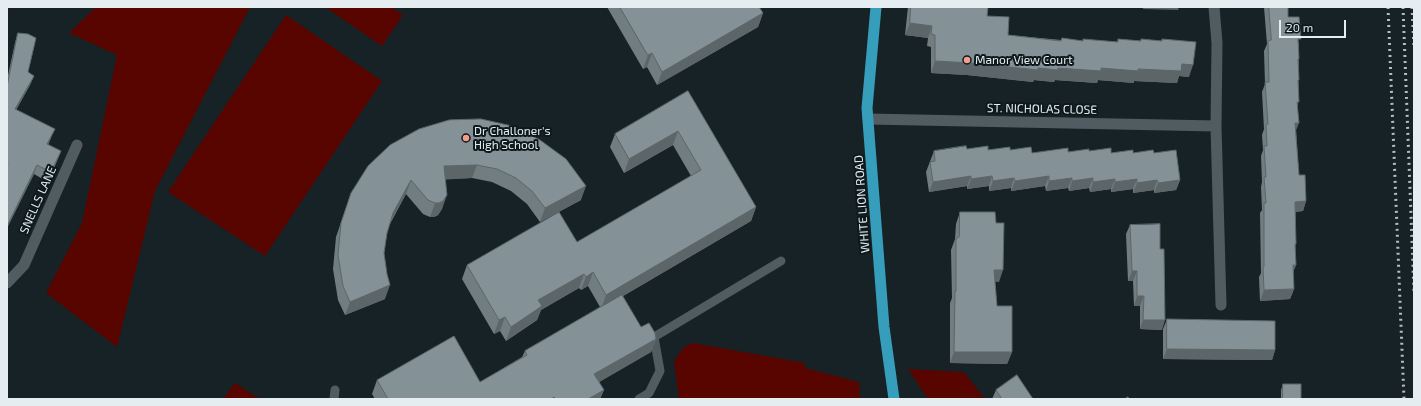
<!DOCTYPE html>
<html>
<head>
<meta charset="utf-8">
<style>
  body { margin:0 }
  #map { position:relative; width:1421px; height:406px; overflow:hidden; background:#172226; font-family:"Exo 2",sans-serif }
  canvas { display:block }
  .frame { position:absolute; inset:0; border:8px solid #e6edf0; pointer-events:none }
  .scale { position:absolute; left:1279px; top:20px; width:67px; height:18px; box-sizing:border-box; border:2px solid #e6edf0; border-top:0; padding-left:5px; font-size:12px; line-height:14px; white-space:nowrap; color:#e6edf0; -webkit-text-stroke:3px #0e191d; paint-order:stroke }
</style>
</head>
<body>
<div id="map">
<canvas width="1421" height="406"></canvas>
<div class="frame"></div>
<div class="scale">20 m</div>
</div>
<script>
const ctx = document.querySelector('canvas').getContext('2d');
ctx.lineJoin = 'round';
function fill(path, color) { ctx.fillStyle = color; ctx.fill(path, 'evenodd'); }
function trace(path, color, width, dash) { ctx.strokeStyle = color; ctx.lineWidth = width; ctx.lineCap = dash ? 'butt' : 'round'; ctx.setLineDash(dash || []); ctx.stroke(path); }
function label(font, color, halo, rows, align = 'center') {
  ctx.font = font + ' "Exo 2",sans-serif'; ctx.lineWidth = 4; ctx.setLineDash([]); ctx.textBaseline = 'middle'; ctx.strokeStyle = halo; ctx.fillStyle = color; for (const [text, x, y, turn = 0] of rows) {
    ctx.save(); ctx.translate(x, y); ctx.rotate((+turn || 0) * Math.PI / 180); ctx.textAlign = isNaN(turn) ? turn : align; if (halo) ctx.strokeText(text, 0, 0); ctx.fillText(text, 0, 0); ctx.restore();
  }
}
fill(new Path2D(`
  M96 7H250L155 191 117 347 46 293 82 223 117 55 69 33Z
  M325 7H391L403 15 382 46Z
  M286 15 382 81 265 256 168 192Z
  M693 343 805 363V368L859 382 860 399H679L674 361 684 347Z
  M908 369 964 372 985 399H928Z
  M235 383 260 399H223Z`), '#580500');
trace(new Path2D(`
  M334 399 335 390
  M639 399 649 393 660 371 654 337 781 261`), '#505c61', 9);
trace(new Path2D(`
  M1214 7 1217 43 1216 126 1221 305
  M868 119 1216 126
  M7 283 24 265 77 145`), '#505c61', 11);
trace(new Path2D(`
  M876 7 867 108 884 327 894 399`), '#369dba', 11);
trace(new Path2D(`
  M1388 7 1404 399
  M1403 7 1414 293
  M1412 7 1414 49`), '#b4bcbf', 3, [2, 4]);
fill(new Path2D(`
  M607 7H759L763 13 758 27 657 85 647 67 643 69Z
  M908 7H988L987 16 1008 35 1061 40 1062 38 1083 41 1117 42 1118 39 1140 41 1141 39 1161 41 1162 39 1189 77 1179 76 1177 83 1134 81V83L1098 80 1097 83 1055 80 1054 82 1034 80 1033 82 967 75 931 73V47L927 46 928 38 905 35Z
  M1264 7H1288V17L1299 44 1298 106 1296 130 1299 175 1306 201 1303 211 1295 212 1296 244 1295 247 1296 265 1293 272 1294 289 1290 299 1260 301 1259 277 1261 273 1260 213 1262 210 1261 187 1262 182 1261 156 1263 150 1262 135 1264 129 1262 92 1265 84 1264 51 1267 44Z
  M18 33 28 72 34 76 30 85 16 110 51 138 48 145 61 151 57 161 48 182 34 174 7 228V80L15 43Z
  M688 91 756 207 751 221 623 296 641 327 656 339 651 352 599 382 604 390 600 399H375L372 394 377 380 480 382 522 357 525 351 600 307 588 286 581 290 579 288 541 310 537 320 506 341 500 331 494 334 462 279 467 265 577 242 691 176 673 145 624 173 610 147 615 134Z
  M419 129 581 200 540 222 527 204 511 191 492 182 472 178 446 179 442 209 438 215 434 217H430L423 214 406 194 390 224 387 233 384 253 385 299 345 315 338 300 333 269 336 237 351 193Z
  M967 149 1010 150 1032 153 1089 151 1111 153H1154L1180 180 1176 190 1154 193V190L1133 193V189L1111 192V189L1090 192 1089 188 1069 191 1068 188 1046 191 1045 186 1011 191V188L989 191V186L967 189V186L929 192 926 172 934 151Z
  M960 212 999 282 995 281 997 306 1012 352 1007 364 950 363V303L952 298 951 250 955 239 956 224Z
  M1130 225 1162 330 1140 329V306H1134L1133 281H1128L1126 234Z
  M1167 319 1275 350 1272 360 1163 359V329Z
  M1283 384 1301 399H1281V390Z
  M996 390 1033 399H992Z`), '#727d81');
fill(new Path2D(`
  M1143 7H1179L1178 10 1143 9Z
  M763 13 758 27 657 85 662 72Z
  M910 23 932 26 928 38 905 35Z
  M652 53 647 67 643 69 648 55Z
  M935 61 1038 68 1138 69 1182 64 1193 65 1189 77 1179 76 1177 83 1134 81V83L1098 80 1097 83 1055 80 1054 82 1034 80 1033 82 967 75 931 73Z
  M34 76 30 85 11 119 15 109Z
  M1295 123H1299L1295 133Z
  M55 129 51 138 43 154 47 144Z
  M678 131 673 145 624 173 629 159Z
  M61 151 57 161 48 182 51 172Z
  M37 165 34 174 7 228V226Z
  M477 165 472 178 439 180 444 166Z
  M971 176 967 186 929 192 933 182Z
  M992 176 989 186 967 189 971 179Z
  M1049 176 1045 186 1011 191 1015 181Z
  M1014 178 1011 188 989 191 993 181Z
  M1072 178 1068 188 1046 191 1049 181Z
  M1093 178 1089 188 1069 191 1072 181Z
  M1115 179 1111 189 1090 192 1093 182Z
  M1137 179 1133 189 1111 192 1115 182Z
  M411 180 406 194 388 226 393 213Z
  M1157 180 1154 190 1133 193 1137 183Z
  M1180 180 1176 190 1154 193 1158 183Z
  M586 186 581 200 540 222 545 208Z
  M447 195 442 209 438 215 434 217H430L435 203Z
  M1306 201 1303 211 1292 212 1295 202Z
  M756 207 751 221 601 309 606 295Z
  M1293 265H1296L1292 275Z
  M994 270H1003L999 282 989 281Z
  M1132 271H1137L1133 281H1128Z
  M593 272 588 286 581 290 586 277Z
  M584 274 579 288 541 310 537 320 506 341 511 327 538 300Z
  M390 285 385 299 345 315 350 302Z
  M1294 289 1290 299 1260 301 1264 290Z
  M1137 296H1144L1140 306H1134Z
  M505 317 500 331 494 334 499 320Z
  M1143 320H1165L1162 330 1140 329Z
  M656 339 651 352 589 388 594 374Z
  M1167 349 1275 350 1272 360 1163 359Z
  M954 352H1012L1007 364 950 363Z
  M604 390 600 399H588Z`), '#5c6669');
const building = new Path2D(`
  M620 7H759L763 13 662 72 652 53 648 55Z
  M911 7H988L987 16 1009 17 1008 35 1061 41 1062 38 1083 41V39L1118 42V39L1141 41V39L1162 41V39L1196 42 1193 65 1182 64 1181 71 1138 69V71L1101 68V71L1058 68V70L1038 68V70L971 63 935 61V35L931 34 932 26 910 23Z
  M1269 7H1288V17H1299L1301 39H1298L1299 59H1298L1299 80H1298L1299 102H1297L1299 123H1295L1299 175H1305L1306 201 1295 202 1296 244H1295L1296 265H1293L1294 289 1264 290 1263 267H1264V203H1266L1264 177H1266L1264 146H1267L1266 125 1268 124 1265 82H1269L1268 41 1271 40Z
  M18 33 28 34 36 38 28 72 34 76 15 109 55 129 47 144 61 151 51 172 37 165 7 226V167L8 164H7V87Z
  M688 91 756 207 606 295 593 272 586 277 584 274 538 300 542 306 511 327 505 317 499 320 467 265 559 212 577 242 701 170 678 131 629 159 615 134Z
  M481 119 512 126 540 140 566 159 586 186 545 208 532 191 516 178 497 169 477 165 444 166 447 195 443 201 439 203H435L428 200 411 180 393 213 387 233 384 253 387 274 390 285 350 302 343 286 338 255 341 223 351 193 368 166 390 145 419 129 449 120Z
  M966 146 967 149 988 146V150L1010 147V150L1031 147 1032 153 1068 148V152L1089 149V151L1111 148V153L1133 150V153L1153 150 1154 153 1176 150 1180 180 1158 183 1157 180 1137 183V179L1115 182V179L1093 182V178L1072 181V178L1049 181V176L1015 181 1014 178 993 181 992 176 971 179V176L933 182 930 162 935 161 934 151Z
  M960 212H995L996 223H1004L1003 270H994L997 306H1012V352H954L955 291H956V239L959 237Z
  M1160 224V249H1164L1165 320H1143L1144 296H1137V271H1132L1130 225Z
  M622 295 641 327 649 323 655 333 656 339 594 374 604 390 588 399H556L554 397 551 399H388L377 380 454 336 480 382 527 355 525 351Z
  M1167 319 1275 321V350L1167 349Z
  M1017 375 1033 399H1002L996 390Z
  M1283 384H1301V399H1283Z
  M1128 397 1130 399H1125Z`);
fill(building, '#849196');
trace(building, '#5c6669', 1);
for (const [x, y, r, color] of [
  [967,60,4,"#f59d8d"],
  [466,138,4,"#f59d8d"]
]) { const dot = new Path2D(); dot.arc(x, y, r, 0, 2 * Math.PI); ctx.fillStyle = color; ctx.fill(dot); trace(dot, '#0e191d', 1.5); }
label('12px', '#e6edf0', '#0e191d', [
  ["Manor View Court",975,60],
  ["Dr Challoner's",474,131],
  ["High School",474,145]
], 'left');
label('12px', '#e6edf0', '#0e191d', [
  ["ST. NICHOLAS CLOSE",1042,109,1],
  ["SNELLS LANE",38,200,-66],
  ["WHITE LION ROAD",862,204,-94]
]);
</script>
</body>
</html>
